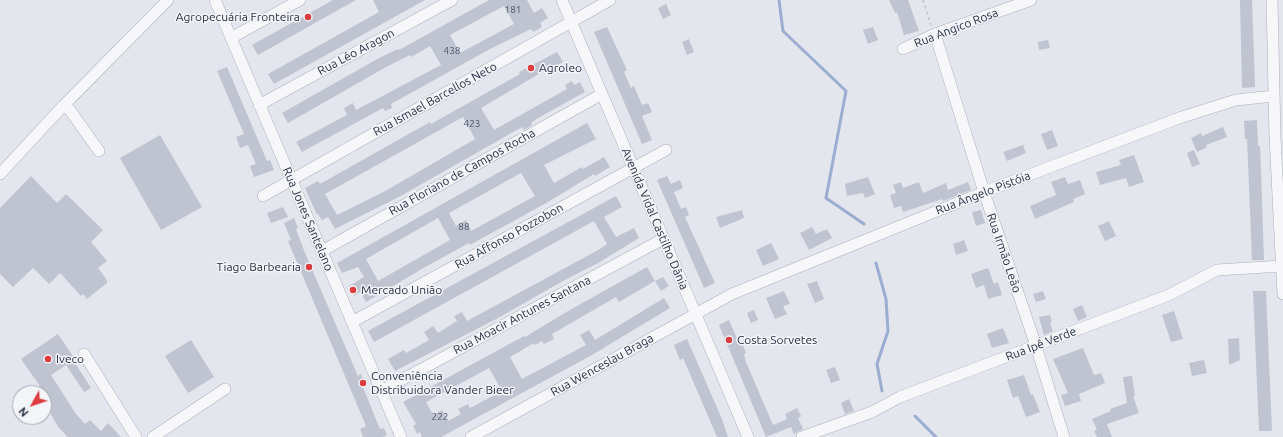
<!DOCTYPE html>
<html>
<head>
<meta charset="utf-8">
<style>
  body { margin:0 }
  #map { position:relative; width:1283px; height:437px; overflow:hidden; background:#e3e6ed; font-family:Ubuntu,sans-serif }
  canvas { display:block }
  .north { position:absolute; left:12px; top:385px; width:40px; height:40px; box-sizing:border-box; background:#f3f5f9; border:1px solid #a2a6b2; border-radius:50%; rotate:230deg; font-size:11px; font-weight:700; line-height:16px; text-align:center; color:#283047 }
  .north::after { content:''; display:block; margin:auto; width:14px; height:18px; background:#de3c3f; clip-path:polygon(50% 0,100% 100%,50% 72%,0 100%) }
</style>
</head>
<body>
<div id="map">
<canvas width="1283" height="437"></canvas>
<div class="north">N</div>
</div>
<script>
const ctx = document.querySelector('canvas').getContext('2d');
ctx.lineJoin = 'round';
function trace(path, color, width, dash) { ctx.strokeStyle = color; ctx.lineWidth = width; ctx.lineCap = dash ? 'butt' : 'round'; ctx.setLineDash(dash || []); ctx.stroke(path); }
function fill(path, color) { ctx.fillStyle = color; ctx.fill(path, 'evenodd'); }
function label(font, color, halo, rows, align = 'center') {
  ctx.font = font + ' Ubuntu,sans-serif'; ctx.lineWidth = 3; ctx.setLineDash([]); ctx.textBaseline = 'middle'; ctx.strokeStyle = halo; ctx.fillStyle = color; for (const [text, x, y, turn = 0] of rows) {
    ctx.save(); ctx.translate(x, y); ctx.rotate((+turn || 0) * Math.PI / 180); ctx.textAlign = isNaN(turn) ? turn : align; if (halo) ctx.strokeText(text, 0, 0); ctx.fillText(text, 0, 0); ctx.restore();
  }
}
trace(new Path2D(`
  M779 0 783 31 846 91 826 198 864 224
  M876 263 886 299 888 331 877 364 882 391
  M915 416 936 437`), '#9badd0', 3);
fill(new Path2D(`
  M333 0H356L258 55 252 45Z
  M373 0H425L274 84 268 74 379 12Z
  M489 0H527L534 13 542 8 548 18 540 23 542 27 533 32 531 29 490 49 391 104 392 108 385 111 383 108 302 152 296 142 347 115 344 108 353 103 356 110 441 65 430 46 411 57 410 55 388 66 288 123 282 113 379 58 398 49 399 50ZM504 6 514 24 460 53 450 35Z
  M889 0H908L919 31 904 35 897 12 895 13Z
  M1240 0H1252L1255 87 1242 88Z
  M666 4 671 15 663 19 658 8Z
  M607 27 627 70 624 72 631 88 634 86 642 105 648 103 652 112 642 116 652 140 642 144 594 32Z
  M873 27 878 40 868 44 863 30Z
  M689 39 694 52 687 55 682 42Z
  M1048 40 1050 48 1039 50 1038 42Z
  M557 52 563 62 545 72 544 71 481 108 494 130 567 89 565 85 572 81 574 85 580 82 585 92 538 118 531 123 532 125 524 130 522 127 399 197 335 229 328 217 322 220 318 214 317 215 305 188 318 181 320 184 430 122 431 124 520 74 519 72ZM463 117 475 139 387 190 337 215 325 194Z
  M227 67 267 161 270 160 274 170 254 177 250 166 256 164 248 145 240 148 236 137 244 134 217 71Z
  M1257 120 1258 146H1260L1261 171 1264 260H1252L1247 139H1245L1244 121Z
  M587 123 596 139 544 165 554 183 582 167 583 169 604 157 610 167 595 176 594 174 548 202 470 245 469 243 427 266 366 302 360 292 354 296 349 286 364 277 358 267 342 273 337 263ZM521 173 535 196 471 231 466 220 456 226 449 213ZM438 218 450 240 378 281 366 259Z
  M1223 127 1227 137 1206 145 1207 147 1197 152 1191 138 1201 133 1202 136Z
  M1052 130 1058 146 1047 150 1041 134Z
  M160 135 202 207 161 230 120 158Z
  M1023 145 1026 153 1007 161 1003 152Z
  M1194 150 1200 164 1192 167 1187 153Z
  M1134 155 1144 182 1129 187 1126 178 1100 185 1096 172 1121 165 1119 160Z
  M31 176 57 203 66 194 103 230 91 242 107 261 98 268 107 280V283L87 299 83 294 81 296 60 273 49 284 33 268 13 287 0 274V208Z
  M667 176 671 184 680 180 683 188 674 192 681 209 686 207 689 215 685 217 715 283 704 288 657 180Z
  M868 177 875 194 865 198 863 193 847 196 845 184Z
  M1065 177 1068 184 1080 180 1085 194 1073 199 1074 202 1035 219 1030 206 1056 195 1051 182Z
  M901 182 903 188 919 182 923 193 946 183 948 190 968 182 971 190 943 201 942 199 903 212 901 206 894 208 890 195 896 193 893 185Z
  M616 196 622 207 604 217 616 237 634 228 639 238 598 263 561 282 500 317 395 371 388 359 404 350 406 353 429 340 424 332 433 326 438 333 457 321 454 316 462 312 467 321 600 249 607 244 594 221 374 342 368 331Z
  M283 207 288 217 271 223 267 213Z
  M742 210 744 218 720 228 716 217Z
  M981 210 985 223 976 226 972 212Z
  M294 218 298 228 296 229 305 253 358 376 361 374 366 385 363 387 377 422 380 429 384 428 387 435 383 437H362L363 436 360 429 366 426 288 241 291 240 284 223Z
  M1109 221 1116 236 1105 241 1098 226Z
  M812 227 816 234 827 229 832 238 809 250 800 233Z
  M964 240 968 251 956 255 953 244Z
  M771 243 779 259 763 266 756 250Z
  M647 267 655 281 663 277 669 286 661 291 655 281 619 302 616 297 552 334 554 339 544 344 542 341 535 345 534 343 510 357 522 379 586 345 580 335 589 330 595 340 664 298 670 308 592 355 441 437H422L420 432 417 434 413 426 416 424 403 402 524 336 525 337 568 311ZM489 368 502 391 470 408 468 404 458 409 461 414 448 421 442 410 433 415 426 402Z
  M988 268 994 284 998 282 1002 295 988 299 984 285 976 288 971 274Z
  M817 281 824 299 815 303 807 284Z
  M784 291 790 304 783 306 787 314 775 319 766 298Z
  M1043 291 1046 299 1036 302 1033 294Z
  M1253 291H1266L1272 431H1259Z
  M1082 305 1087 317 1078 321 1073 309Z
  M754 310 758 320 751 323 747 313Z
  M1174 311 1183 339 1171 342 1162 315Z
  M1050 315 1052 322 1050 323 1053 331 1044 335 1039 317Z
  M729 320 740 346 743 345 746 353 744 354 746 362 773 425 787 419 785 414 797 408 801 416 798 418 803 429 794 434 791 427 766 437 719 325Z
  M1003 328 1009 343 992 348 987 334Z
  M58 334 75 359 73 360 91 388 84 392 66 365 51 375 76 414 85 424 90 420 101 431 108 423 121 437H68L59 428 44 403V393H29L40 386 21 359Z
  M1239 338 1240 360 1229 365 1228 339Z
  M687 339 722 419 728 437H717L683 358 680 360 674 345Z
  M191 340 214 377 188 393 165 356Z
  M1083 348 1094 375 1101 373 1105 383 1079 394 1081 401 1065 406 1061 395 1068 393 1053 359Z
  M1204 360 1207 373 1192 376 1189 363Z
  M835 367 840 380 831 383 826 370Z
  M1024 375 1031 395 1033 394 1040 412 1026 417 1018 396 1013 398 1007 380Z
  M1132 376 1135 396H1133L1139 413 1107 424 1112 437H1097L1094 431 1097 430 1092 419 1111 411 1110 409 1127 403 1123 377Z
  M849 399 854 411 845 414 841 403Z`), '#c0c4d0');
const minor = new Path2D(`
  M215 0 401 437
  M562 0 748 437
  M1272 0 1275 136 1283 294
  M935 34 984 192 1036 346 1064 437
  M231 38 300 0
  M903 49 935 34 1031 0
  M259 105 452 0
  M63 106 69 109 99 151
  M0 174 63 106 168 0
  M263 196 610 0
  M322 251 602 94
  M352 322 666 150
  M84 354 136 437
  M381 391 663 239
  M153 437 225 389
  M471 437 732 294 984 192 1182 117 1236 100 1274 96
  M802 437 872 412 900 397 1169 295 1217 270 1282 266`);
trace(minor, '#abafbb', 12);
trace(new Path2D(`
  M923 0 931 25`), '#c1c3cb', 1.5, [3, 3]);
trace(minor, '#f7f7fa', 11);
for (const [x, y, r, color] of [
  [308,17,4,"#de3c3f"],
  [531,68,4,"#de3c3f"],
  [309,267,4,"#de3c3f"],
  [353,290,4,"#de3c3f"],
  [729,340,4,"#de3c3f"],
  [48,359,4,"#de3c3f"],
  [363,383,4,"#de3c3f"]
]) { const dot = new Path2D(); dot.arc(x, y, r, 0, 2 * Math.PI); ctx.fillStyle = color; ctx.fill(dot); trace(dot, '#f3f5f9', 1.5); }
label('10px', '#4e5569', null, [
  ["181",513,10],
  ["438",452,51],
  ["423",472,124],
  ["88",464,227],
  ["222",440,417]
]);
label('12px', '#283047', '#f3f5f9', [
  ["Agropecuária Fronteira",300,17,"right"],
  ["Agroleo",539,68],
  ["Tiago Barbearia",301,267,"right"],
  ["Mercado União",361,290],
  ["Costa Sorvetes",737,340],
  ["Iveco",56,359],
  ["Conveniência",371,376],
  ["Distribuidora Vander Bieer",371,390]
], 'left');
label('12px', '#283047', '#f3f5f9', [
  ["Rua Angico Rosa",956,28,-21],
  ["Rua Léo Aragon",356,52,-28],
  ["Rua Ismael Barcellos Neto",435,99,-29],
  ["Rua Floriano de Campos Rocha",462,172,-29],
  ["Rua Ângelo Pistóia",983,193,-21],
  ["Rua Jones Santelano",308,219,67],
  ["Avenida Vidal Castilho Dânia",655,219,67],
  ["Rua Affonso Pozzobon",509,236,-29],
  ["Rua Irmão Leão",1004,253,71],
  ["Rua Moacir Antunes Santana",522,315,-28],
  ["Rua Ipê Verde",1041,344,-21],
  ["Rua Wenceslau Braga",602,365,-29]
]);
</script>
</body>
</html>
